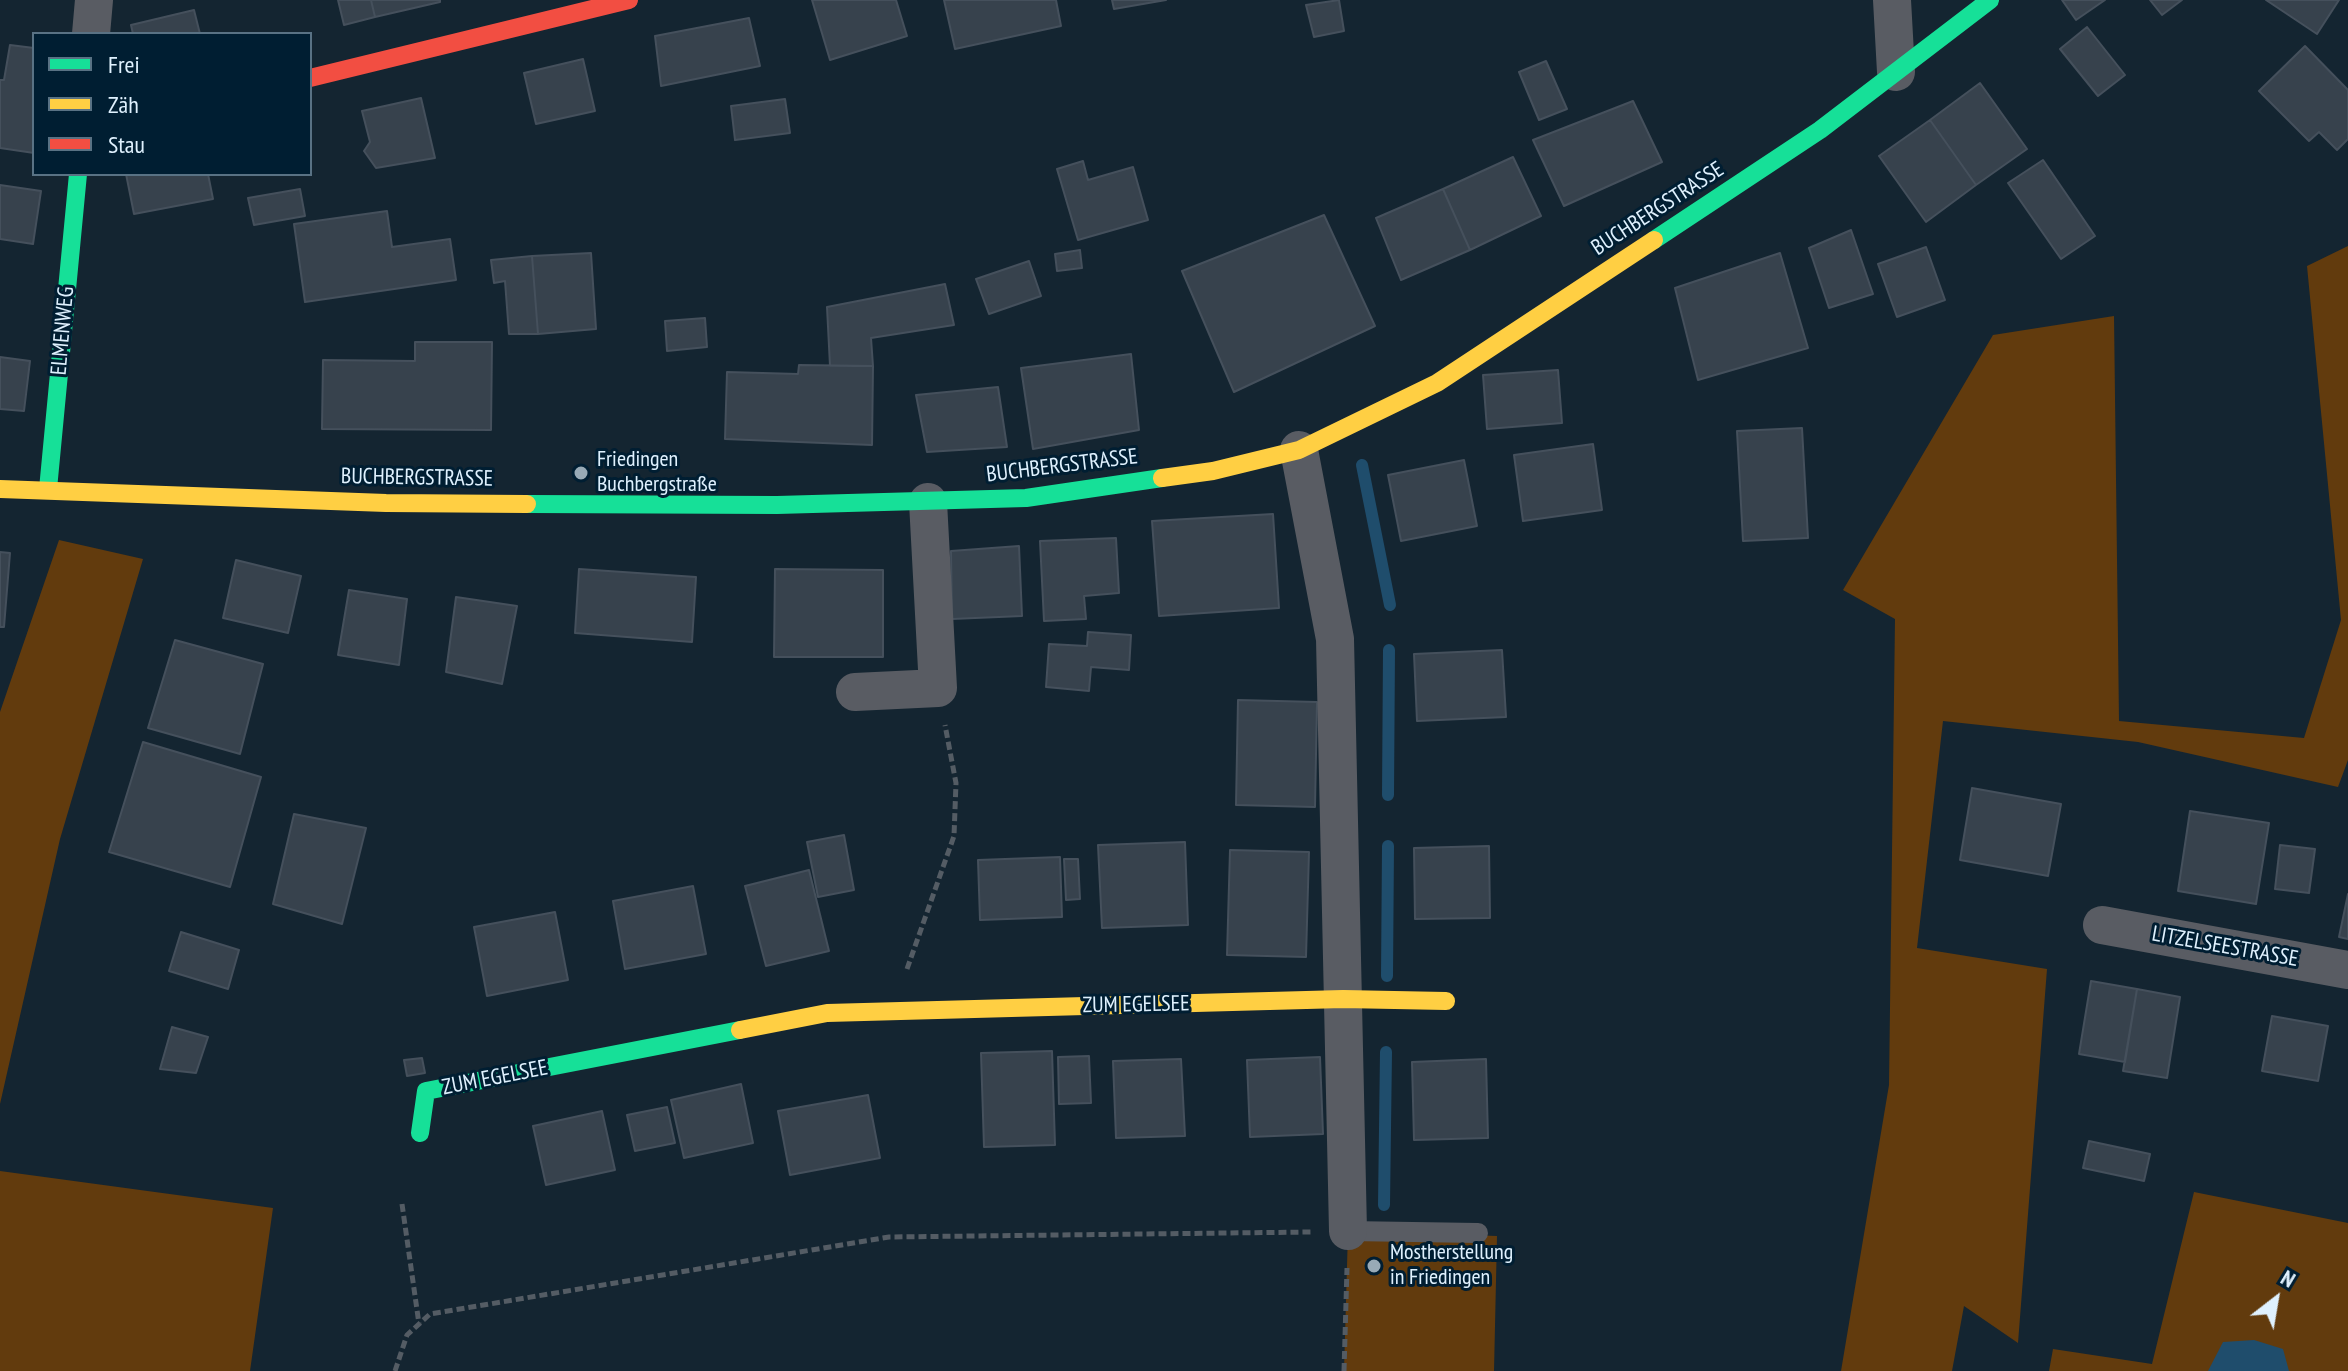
<!DOCTYPE html>
<html>
<head>
<meta charset="utf-8">
<style>
  body { margin:0 }
  #map { position:relative; width:2348px; height:1371px; overflow:hidden; background:#142531; font-family:"PT Sans Narrow",sans-serif }
  canvas { display:block }
  .legend { position:absolute; left:32px; top:32px; width:280px; height:144px; box-sizing:border-box; background:#001e32; border:2px solid #597284; margin:0; padding:10px 14px; list-style:none; font-size:24px; color:#dff1fe }
  .legend li { display:flex; align-items:center; gap:16px; height:40px }
  .legend b { width:40px; border:2px solid #597284 }
  .north { position:absolute; left:2236px; top:1259px; width:80px; height:80px; -webkit-text-stroke:6px #001e32; paint-order:stroke; rotate:31deg; font-size:22px; font-weight:700; line-height:32px; text-align:center; color:#dff1fe }
  .north::after { content:''; display:block; margin:auto; width:28px; height:36px; background:#dff1fe; clip-path:polygon(50% 0,100% 100%,50% 72%,0 100%) }
</style>
</head>
<body>
<div id="map">
<canvas width="2348" height="1371"></canvas>
<ul class="legend">
<li><b style="height:10px;background:#16e098"></b>Frei</li>
<li><b style="height:10px;background:#ffcf43"></b>Zäh</li>
<li><b style="height:10px;background:#f24e42"></b>Stau</li>
</ul>
<div class="north">N</div>
</div>
<script>
const ctx = document.querySelector('canvas').getContext('2d');
ctx.lineJoin = 'round';
function fill(path, color) { ctx.fillStyle = color; ctx.fill(path, 'evenodd'); }
function trace(path, color, width, dash) { ctx.strokeStyle = color; ctx.lineWidth = width; ctx.lineCap = dash ? 'butt' : 'round'; ctx.setLineDash(dash || []); ctx.stroke(path); }
function label(font, color, halo, rows, align = 'center') {
  ctx.font = font + ' "PT Sans Narrow",sans-serif'; ctx.lineWidth = 6; ctx.setLineDash([]); ctx.textBaseline = 'middle'; ctx.strokeStyle = halo; ctx.fillStyle = color; for (const [text, x, y, turn = 0] of rows) {
    ctx.save(); ctx.translate(x, y); ctx.rotate((+turn || 0) * Math.PI / 180); ctx.textAlign = isNaN(turn) ? turn : align; if (halo) ctx.strokeText(text, 0, 0); ctx.fillText(text, 0, 0); ctx.restore();
  }
}
fill(new Path2D(`
  M2348 246V760L2338 787 2138 742 1943 721 1917 948 2047 969 2018 1343 1964 1306 1952 1371H1841L1889 1085 1895 619 1843 590 1993 335 2114 316 2119 721 2304 738 2341 620 2307 266Z
  M59 540 143 559 60 839 0 1104V712Z
  M0 1171 273 1208 250 1371H0Z
  M2194 1192 2348 1223V1371H2049L2053 1349 2152 1364Z
  M1348 1231 1497 1236 1494 1371H1344Z`), '#623b0d');
fill(new Path2D(`
  M2254 1340 2283 1349 2289 1371H2208L2223 1342Z`), '#1f4d6c');
trace(new Path2D(`
  M1362 465 1390 605
  M1388 795 1389 650
  M1387 976 1388 846
  M1384 1205 1386 1052`), '#1f4d6c', 12);
const building = new Path2D(`
  M338 0H371L375 17 344 25Z
  M371 0H440V2L375 17Z
  M812 0H896L907 36 830 60Z
  M944 0H1056L1061 26 955 49Z
  M1112 0H1166L1114 9Z
  M1339 0 1344 31 1314 37 1306 5Z
  M2062 0H2105L2076 20Z
  M2150 0H2182L2162 15Z
  M2266 0H2339L2317 34Z
  M194 10 200 34H133L131 25Z
  M749 18 760 66 661 86 655 36Z
  M2087 27 2125 75 2098 96 2060 49Z
  M10 45 34 48V153L0 148V80H4Z
  M2305 46 2348 90V139L2337 150 2319 132 2309 141 2259 91Z
  M583 59 595 111 536 124 524 73Z
  M1546 61 1567 109 1539 120 1519 72Z
  M1980 83 2027 149 1976 185 1930 120Z
  M421 98 435 158 376 168 364 151 370 142 362 111Z
  M785 99 790 133 735 140 731 106Z
  M1633 101 1662 162 1564 206 1533 140Z
  M1930 120 1976 185 1926 222 1879 156Z
  M1513 157 1541 216 1470 250 1443 189Z
  M2043 160 2095 236 2061 259 2008 183Z
  M1083 161 1088 180 1133 167 1148 220 1078 240 1057 169Z
  M126 174H208L213 199 134 214Z
  M0 185 41 191 33 244 0 239Z
  M300 189 305 216 254 225 248 198Z
  M1443 189 1470 250 1401 280 1376 218Z
  M387 211 392 247 450 239 456 280 305 302 294 224Z
  M1324 215 1375 326 1234 392 1182 271Z
  M1851 230 1873 294 1829 308 1809 248Z
  M1926 247 1945 300 1897 317 1878 264Z
  M1080 250 1082 268 1057 271 1055 254Z
  M591 253 596 329 538 334 532 256Z
  M1780 253 1808 348 1698 380 1675 288Z
  M532 256 538 334H509L505 281 494 283 491 260Z
  M1029 261 1041 296 989 314 976 279Z
  M945 284 954 325 871 338 873 366H830L827 307Z
  M705 318 707 347 667 351 665 321Z
  M415 342H492L491 430 322 429 323 360 415 361Z
  M1131 354 1139 430 1033 449 1021 368Z
  M0 357 30 361 24 411 0 409Z
  M799 365 873 366 872 445 725 439 727 372 798 374Z
  M1558 370 1562 423 1487 429 1483 375Z
  M998 387 1007 447 927 452 916 395Z
  M1802 428 1808 538 1743 541 1737 431Z
  M1593 444 1602 510 1523 521 1514 455Z
  M1464 460 1477 526 1401 541 1388 475Z
  M1273 514 1279 608 1159 616 1152 521Z
  M1116 538 1119 593 1084 596 1086 619 1044 621 1040 541Z
  M1019 546 1022 616 952 619 951 551Z
  M0 552 10 553 4 627H0Z
  M236 560 301 576 288 633 223 618Z
  M579 569 696 577 692 642 575 633Z
  M775 569 883 570V657H774Z
  M349 590 407 599 399 665 338 655Z
  M456 597 517 606 502 684 446 672Z
  M1088 632 1131 635 1129 670 1091 667 1089 691 1046 687 1049 644 1087 646Z
  M175 640 263 664 240 754 148 728Z
  M1502 650 1506 717 1417 721 1414 654Z
  M1238 700 1317 702 1315 807 1236 805Z
  M143 742 261 777 230 887 109 852Z
  M1972 788 2061 804 2048 876 1960 860Z
  M2190 811 2269 823 2256 904 2178 891Z
  M294 814 366 828 342 924 273 904Z
  M844 835 854 890 818 897 807 842Z
  M1185 842 1188 925 1102 928 1098 845Z
  M2280 845 2315 849 2309 893 2275 889Z
  M1489 846 1490 918 1415 919 1414 848Z
  M1230 850 1309 852 1306 957 1227 955Z
  M1060 857 1062 917 980 920 978 860Z
  M1064 859H1078L1080 899 1066 900Z
  M809 870 829 951 766 966 745 886Z
  M693 886 706 954 625 969 613 901Z
  M2348 894V939L2339 937Z
  M555 912 568 980 487 996 474 927Z
  M181 932 239 950 228 989 169 971Z
  M2091 981 2137 989 2125 1062 2079 1054Z
  M2137 989 2180 997 2167 1078 2123 1071Z
  M2272 1016 2328 1026 2318 1081 2262 1071Z
  M172 1027 208 1037 196 1073 160 1069Z
  M1052 1051 1055 1145 984 1147 981 1053Z
  M1089 1056 1091 1103 1059 1104 1058 1057Z
  M1320 1057 1323 1134 1250 1137 1247 1060Z
  M422 1058 425 1073 407 1076 404 1060Z
  M1181 1059 1185 1136 1116 1138 1113 1061Z
  M1486 1059 1488 1138 1414 1140 1412 1062Z
  M741 1084 753 1143 684 1158 671 1100Z
  M868 1095 880 1158 790 1175 778 1111Z
  M667 1107 675 1143 635 1151 627 1115Z
  M602 1111 615 1170 546 1185 533 1126Z
  M2089 1141 2150 1154 2144 1181 2083 1168Z`);
fill(building, '#37424d');
trace(building, '#45505c', 2);
trace(new Path2D(`
  M907 969 954 836 956 783 945 725
  M402 1204 419 1324
  M395 1371 407 1335 430 1314 889 1237 1311 1232
  M1344 1371 1347 1268`), '#545c64', 5, [8, 4]);
trace(new Path2D(`
  M1348 1231 1478 1233`), '#595c63', 20);
trace(new Path2D(`
  M1892 0 1896 72
  M91 34 94 0
  M1299 450 1335 639 1348 1231
  M855 692 938 688 928 502
  M2102 925 2348 970`), '#595c63', 38);
trace(new Path2D(`
  M1654 240 1820 130 1990 0
  M48 489 78 174
  M527 504 777 505 1026 498 1162 478
  M420 1133 426 1091 740 1030`), '#16e098', 18);
trace(new Path2D(`
  M1162 478 1213 471 1299 450 1437 383 1654 240
  M0 489 386 503 527 504
  M740 1030 827 1013 1343 999 1446 1001`), '#ffcf43', 18);
trace(new Path2D(`
  M310 78 629 0`), '#f24e42', 18);
for (const [x, y, r, color] of [
  [581,473,8,"#98aab6"],
  [1374,1266,8,"#98aab6"]
]) { const dot = new Path2D(); dot.arc(x, y, r, 0, 2 * Math.PI); ctx.fillStyle = color; ctx.fill(dot); trace(dot, '#001e32', 3); }
label('22px', '#dff1fe', '#001e32', [
  ["BUCHBERGSTRASSE",1658,209,-33],
  ["ELMENWEG",63,331,-85],
  ["BUCHBERGSTRASSE",1062,466,-7],
  ["BUCHBERGSTRASSE",417,478,1],
  ["LITZELSEESTRASSE",2225,947,10],
  ["ZUM EGELSEE",1136,1005,-1],
  ["ZUM EGELSEE",495,1078,-11]
]);
label('22px', '#dff1fe', '#001e32', [
  ["Friedingen",597,460],
  ["Buchbergstraße",597,485],
  ["Mostherstellung",1390,1253],
  ["in Friedingen",1390,1278]
], 'left');
</script>
</body>
</html>
